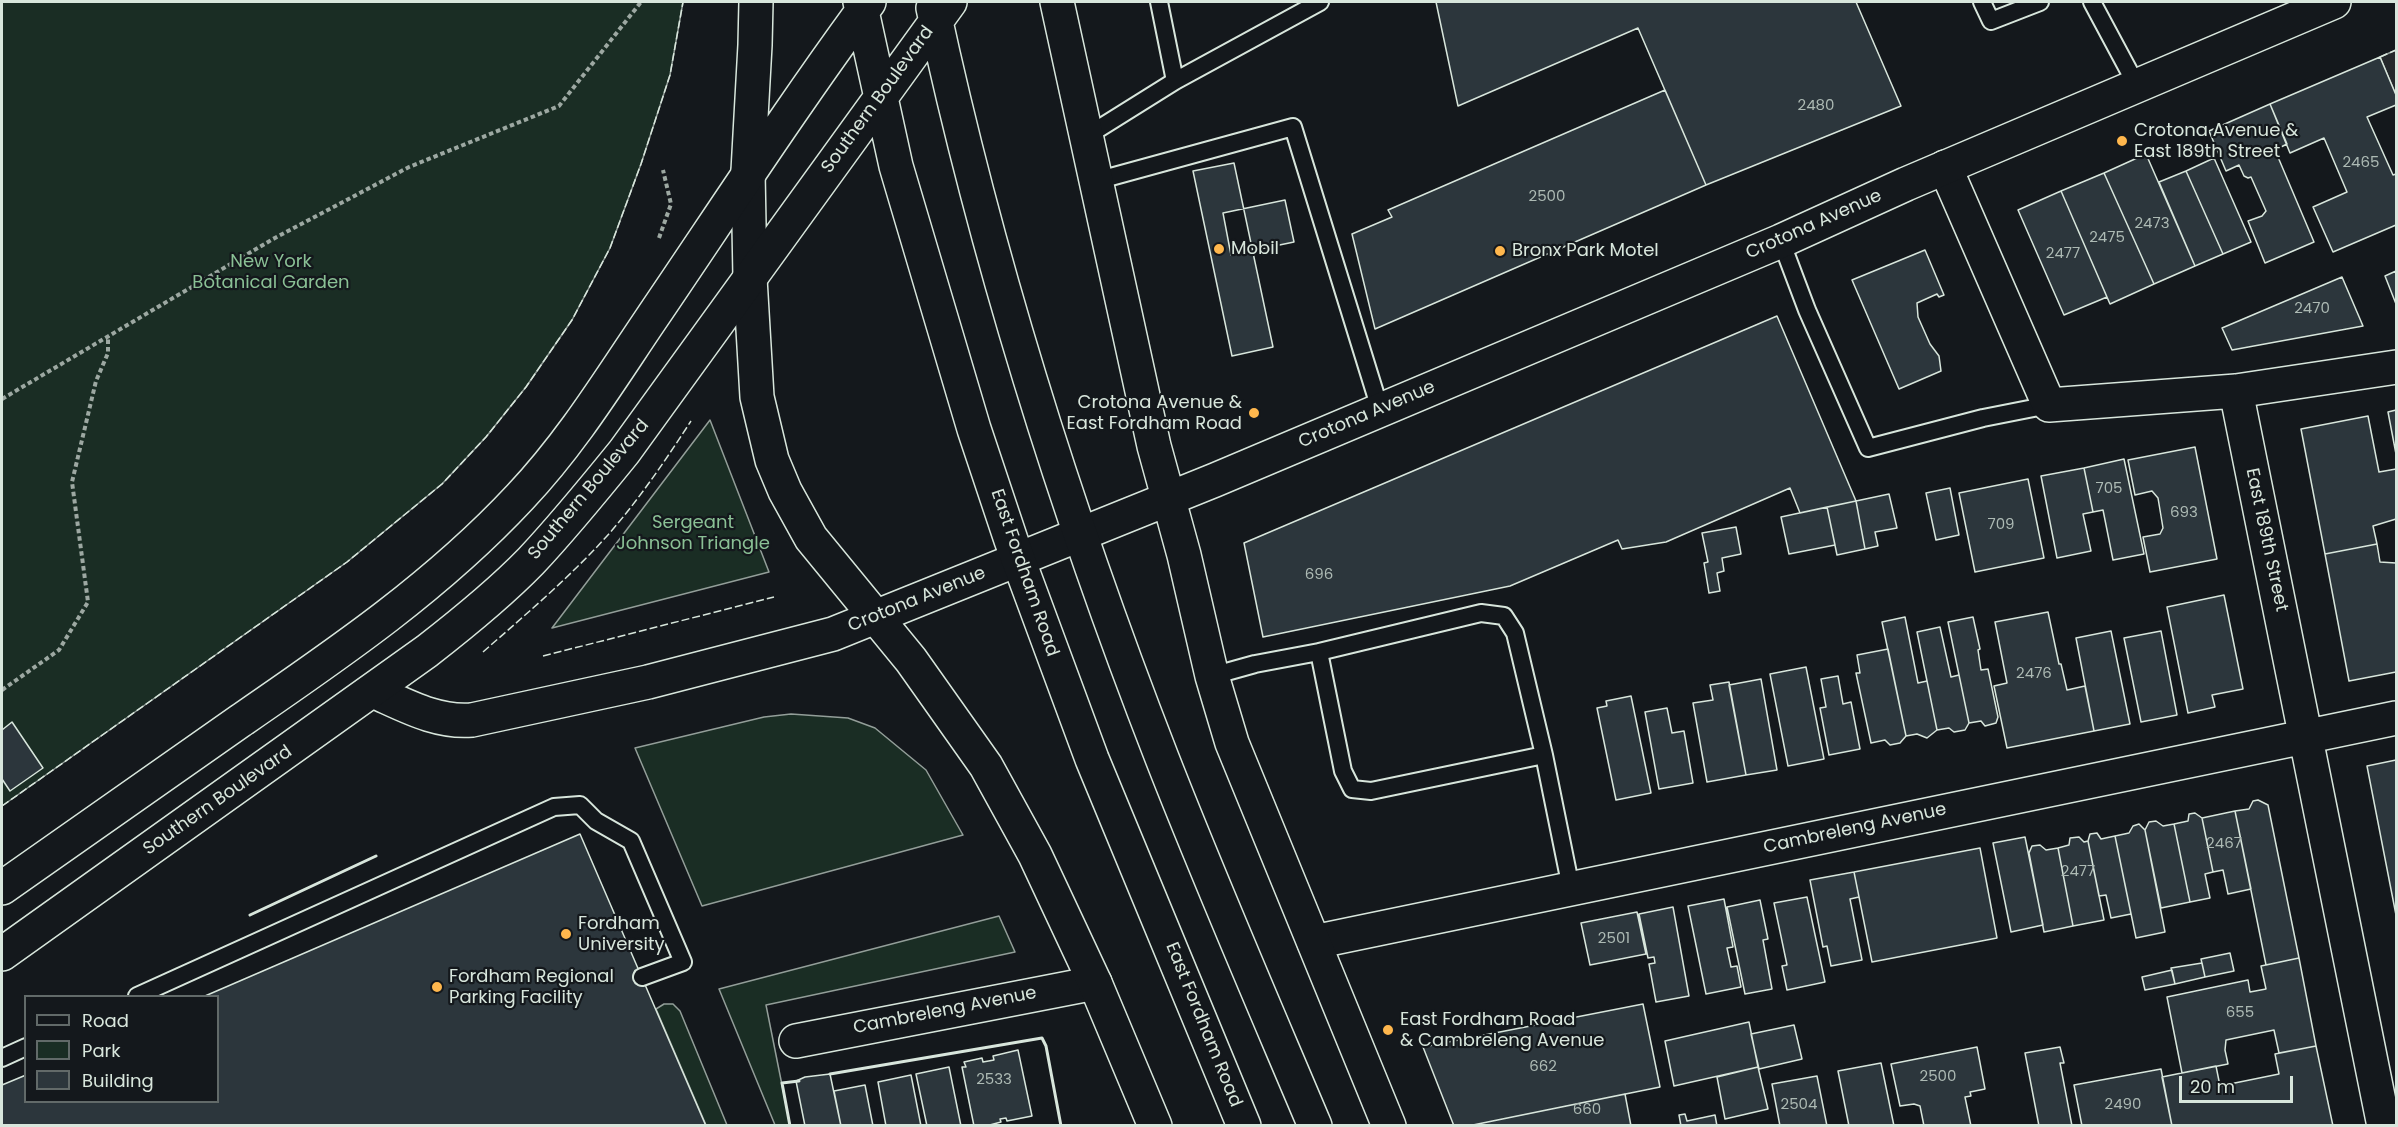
<!DOCTYPE html>
<html>
<head>
<meta charset="utf-8">
<style>
  body { margin:0 }
  #map { position:relative; width:2398px; height:1127px; overflow:hidden; background:#14181c; font-family:Poppins,sans-serif }
  canvas { display:block }
  .frame { position:absolute; inset:0; border:3px solid #d8e6dc; pointer-events:none }
  .legend { position:absolute; left:24px; top:995px; width:195px; height:108px; box-sizing:border-box; background:#14181c; border:2px solid #626a69; margin:0; padding:8px 10px; list-style:none; font-size:18px; color:#d8e6dc }
  .legend li { display:flex; align-items:center; gap:12px; height:30px }
  .legend b { width:30px; border:2px solid #626a69 }
  .scale { position:absolute; left:2179px; top:1076px; width:114px; height:27px; box-sizing:border-box; border:3px solid #d8e6dc; border-top:0; padding-left:8px; font-size:18px; line-height:21px; white-space:nowrap; color:#d8e6dc; -webkit-text-stroke:4px #14181c; paint-order:stroke }
</style>
</head>
<body>
<div id="map">
<canvas width="2398" height="1127"></canvas>
<div class="frame"></div>
<ul class="legend">
<li><b style="height:8px;background:#14181c"></b>Road</li>
<li><b style="height:16px;background:#1a2d24"></b>Park</li>
<li><b style="height:16px;background:#2c363c"></b>Building</li>
</ul>
<div class="scale">20 m</div>
</div>
<script>
const ctx = document.querySelector('canvas').getContext('2d');
ctx.lineJoin = 'round';
function fill(path, color) { ctx.fillStyle = color; ctx.fill(path, 'evenodd'); }
function trace(path, color, width, dash) { ctx.strokeStyle = color; ctx.lineWidth = width; ctx.lineCap = dash ? 'butt' : 'round'; ctx.setLineDash(dash || []); ctx.stroke(path); }
function label(font, color, halo, rows, align = 'center') {
  ctx.font = font + ' Poppins,sans-serif'; ctx.lineWidth = 4.5; ctx.setLineDash([]); ctx.textBaseline = 'middle'; ctx.strokeStyle = halo; ctx.fillStyle = color; for (const [text, x, y, turn = 0] of rows) {
    ctx.save(); ctx.translate(x, y); ctx.rotate((+turn || 0) * Math.PI / 180); ctx.textAlign = isNaN(turn) ? turn : align; if (halo) ctx.strokeText(text, 0, 0); ctx.fillText(text, 0, 0); ctx.restore();
  }
}
const green = new Path2D(`
  M2 2H683L670 75 641 164 610 248 572 320 526 387 486 437 442 484 347 562 2 806Z
  M710 420 769 572 552 628Z
  M791 714 848 718 875 728 926 770 963 835 702 906 635 748 764 717Z
  M999 916 1015 952 766 1005 790 1125H775L719 989Z
  M664 1004H673L680 1011 727 1125H706L656 1009Z`);
fill(green, '#1a2d24');
trace(green, '#939e99', 1.5);
const parking = new Path2D(`
  M2396 50V95L2380 57Z`);
fill(parking, '#24282b');
trace(parking, '#939e99', 1.5);
const building = new Path2D(`
  M1436 2H1856L1901 106 1706 185 1638 28 1458 106Z
  M2380 57 2396 95V105L2367 117 2393 175 2396 174V225L2333 252 2313 207 2347 192 2324 138 2290 153 2270 104Z
  M1665 90 1706 185 1375 329 1352 234 1392 217 1388 210Z
  M2270 104 2287 144 2275 150 2314 242 2265 263 2248 221 2262 216 2266 211 2251 177 2248 178 2244 176 2239 165 2226 171 2209 131Z
  M2146 154 2195 266 2154 284 2104 173Z
  M2214 158 2251 242 2223 254 2186 171Z
  M1234 163 1273 347 1232 356 1193 171Z
  M2186 171 2223 254 2195 266 2159 182Z
  M2104 173 2154 284 2110 304 2061 191Z
  M2061 191 2107 297 2064 315 2018 210Z
  M1285 200 1294 242 1231 255 1223 213Z
  M1925 250 1944 295 1939 297 1937 294 1917 303 1918 317 1930 344 1939 356 1941 371 1899 389 1852 280Z
  M2396 271V304L2385 276Z
  M2342 277 2363 326 2232 350 2222 328Z
  M1777 316 1856 501 1800 513 1790 488 1666 542 1622 549 1618 540 1510 586 1263 637 1244 543Z
  M2396 410V454L2388 412Z
  M2368 416 2379 472 2396 469V519L2373 526 2377 544 2325 554 2301 429Z
  M2195 447 2217 559 2150 572 2143 537 2160 534 2163 528 2158 498 2152 491 2135 495 2128 460Z
  M2124 459 2144 554 2113 560 2103 510 2093 512 2084 468Z
  M2084 468 2093 512 2083 514 2091 551 2057 558 2041 476Z
  M2028 479 2044 558 1975 572 1959 493Z
  M1950 488 1959 535 1936 540 1926 493Z
  M1889 494 1897 528 1875 532 1878 546 1865 549 1856 501Z
  M1856 501 1865 549 1837 555 1827 507Z
  M1827 507 1835 545 1789 554 1781 517Z
  M1736 527 1741 554 1722 558 1724 571 1717 573 1720 591 1709 593 1704 563 1708 562 1702 533Z
  M2377 544 2380 562 2396 563V672L2349 681 2325 554Z
  M2224 595 2243 689 2212 695 2215 707 2188 713 2167 607Z
  M2048 612 2059 664H2061L2067 690 2085 686 2094 731 2007 748 1994 686 2007 683 1995 622Z
  M1905 617 1918 683 1927 681 1937 730 1927 738 1917 734 1906 736 1882 622Z
  M1973 617 1980 649 1978 650 1981 670 1988 669 1998 717 1996 723 1985 726 1981 721 1969 723 1948 622Z
  M1940 627 1951 677 1959 675 1969 723 1965 730 1954 732 1949 728 1937 730 1917 632Z
  M2111 631 2130 724 2094 731 2076 638Z
  M2161 631 2177 715 2141 722 2124 638Z
  M1888 649 1906 736 1900 743 1890 745 1885 740 1871 743 1856 673H1860L1857 655Z
  M1806 667 1824 759 1788 766 1770 674Z
  M1838 676 1843 704 1851 702 1860 749 1829 755 1820 708 1826 707 1821 679Z
  M1761 679 1777 770 1746 775 1729 685Z
  M1729 682 1746 775 1707 782 1693 703 1713 700 1710 685Z
  M1631 696 1651 793 1616 800 1597 708 1607 706 1606 701Z
  M1667 708 1672 733 1684 731 1693 783 1659 789 1645 712Z
  M12 722 43 768 10 791 2 779V730Z
  M2396 760V915L2367 766Z
  M2258 800 2268 805 2299 958 2266 965 2235 811 2249 809 2253 801Z
  M2235 811 2251 889 2228 894 2223 870 2213 872 2202 818Z
  M2195 813 2202 818 2213 872 2205 874 2210 898 2190 902 2174 824 2188 821 2189 814Z
  M2156 821 2163 826 2174 824 2190 902 2161 908 2145 830 2149 822Z
  M2139 824 2145 830 2165 932 2136 938 2115 836 2129 833 2133 826Z
  M2097 833 2101 839 2115 836 2131 914 2111 918 2106 895 2099 896 2088 841 2090 834Z
  M580 834 706 1126H2V1085L26 1075V1102H218V996H205Z
  M2025 837 2043 925 2011 932 1993 843Z
  M2079 837 2084 842 2088 841 2104 920 2073 926 2058 848 2069 845 2070 838Z
  M2040 845 2046 850 2058 848 2073 926 2044 932 2029 853 2032 846Z
  M1980 848 1997 938 1872 962 1854 872Z
  M1854 872 1859 897 1850 899 1862 960 1831 966 1827 946 1823 947 1810 880Z
  M1807 897 1825 982 1787 990 1782 966 1787 965 1774 903Z
  M1724 899 1733 947 1727 948 1731 967 1737 966 1741 987 1706 994 1688 906Z
  M1760 900 1768 939 1763 940 1772 989 1745 994 1727 907Z
  M1673 907 1689 996 1656 1002 1649 964 1655 963 1654 957 1648 958 1639 914Z
  M1637 912 1646 954 1590 965 1581 923Z
  M2230 953 2234 971 2205 977 2201 959Z
  M2299 958 2316 1046 2279 1053 2274 1030 2226 1040 2225 1050 2228 1064 2182 1073 2167 997 2248 980 2250 992 2266 989 2261 966Z
  M2202 963 2205 977 2175 984 2171 968Z
  M2172 970 2175 984 2145 990 2142 977Z
  M1643 1004 1660 1087 1468 1126H1454L1423 1047Z
  M1749 1022 1758 1067 1674 1086 1665 1041Z
  M1794 1025 1802 1059 1759 1069 1751 1034Z
  M2316 1046 2333 1126H2172L2162 1077 2216 1066 2220 1086 2279 1074 2275 1054Z
  M1977 1047 1985 1089 1970 1092 1971 1096 1965 1097 1971 1126H1924L1920 1106 1914 1104 1900 1106 1891 1064Z
  M2060 1047 2064 1063H2060L2072 1126H2039L2025 1053Z
  M1018 1050 1032 1116 1007 1121 1006 1118 1000 1119 1001 1122 986 1126H974L962 1067H966L964 1062 982 1058 983 1062 994 1060 993 1056Z
  M1881 1063 1894 1126H1849L1838 1071Z
  M949 1067 961 1126H927L916 1074Z
  M1758 1067 1768 1109 1725 1119 1717 1077Z
  M2161 1069 2172 1126H2082L2074 1085Z
  M830 1074 841 1126H805L796 1081 805 1077Z
  M911 1075 921 1126H886L878 1082Z
  M1817 1076 1827 1126H1780L1772 1084Z
  M865 1085 873 1126H841L834 1091Z
  M1625 1094 1631 1126H1468Z
  M1685 1114 1687 1121 1715 1115 1717 1126H1681L1679 1115Z`);
fill(building, '#2c363c');
trace(building, '#d8e6dc', 1.5);
const lane = new Path2D(`
  M1159 2 1175 81
  M1982 2 1991 21 2040 2
  M2092 2 2137 86
  M1087 136 1175 81 1320 2
  M1096 181 1293 127 1380 409
  M1781 241 1807 310 1868 448 1983 418 2049 405
  M1212 676 1255 664 1319 652
  M1544 755 1371 791 1352 789 1343 771 1319 652 1481 613 1504 616 1515 633 1544 755 1571 888
  M137 996 554 807 580 805 596 821 631 841 683 962 642 977
  M2 1058 26 1047`);
const street = new Path2D(`
  M1945 167 2049 405 2236 391 2396 367
  M2236 391 2384 1126
  M1314 942 2396 718
  M796 1041 1095 983`);
const secondary = new Path2D(`
  M1057 2 1154 446 1184 555 1212 676 1232 743 1389 1126
  M748 172 750 278 757 397 772 460 785 491 811 538 911 660 986 766 1035 855 1095 983 1155 1126
  M373 691C405 705 436 723 472 720L648 682 833 634 1215 480 1781 241 1906 184 2334 2`);
const primary = new Path2D(`
  M860 2 896 166 974 429 1011 540 1092 759 1244 1126
  M933 8C988 263 1067 514 1162 758 1210 881 1263 1003 1315 1126
  M748 171 755 45 756 2
  M2 888C81 833 160 777 240 721 339 653 437 586 520 497 572 442 609 381 651 319 723 213 793 105 869 2
  M2 954 427 651C463 623 499 594 531 561 564 526 594 489 624 452L950 2`);
trace(lane, '#d8e6dc', 20);
trace(street, '#d8e6dc', 36);
trace(secondary, '#d8e6dc', 36);
trace(primary, '#d8e6dc', 36);
trace(new Path2D(`
  M659 238 671 204 663 170
  M2 399 273 239 409 167 559 106 641 2
  M2 690 59 650 88 602 72 482 96 381 108 353V336`), '#9da8a2', 4, [4.5, 3]);
trace(lane, '#14181c', 16);
trace(street, '#14181c', 33);
trace(secondary, '#14181c', 33);
trace(primary, '#14181c', 33);
trace(new Path2D(`
  M2380 57 2396 50
  M483 652C525 615 569 578 607 536 638 501 665 461 691 421
  M543 656 774 597
  M2 806 347 562 442 484 486 437 526 387 572 320 610 248 641 164 670 75 683 2`), '#d8e6dc', 1.5, [8, 3]);
trace(new Path2D(`
  M250 915 376 856
  M830 1074 1042 1038 1046 1046 1061 1126
  M790 1126 782 1083 799 1081`), '#d8e6dc', 3);
for (const [x, y, r, color] of [
  [2122,141,6,"#ffb74d"],
  [1219,249,6,"#ffb74d"],
  [1500,251,6,"#ffb74d"],
  [1254,413,6,"#ffb74d"],
  [566,934,6,"#ffb74d"],
  [437,987,6,"#ffb74d"],
  [1388,1030,6,"#ffb74d"]
]) { const dot = new Path2D(); dot.arc(x, y, r, 0, 2 * Math.PI); ctx.fillStyle = color; ctx.fill(dot); trace(dot, '#14181c', 2); }
label('15px', '#adbab4', null, [
  ["2480",1816,106],
  ["2465",2361,163],
  ["2500",1547,197],
  ["2473",2152,224],
  ["2475",2107,238],
  ["2477",2063,254],
  ["2470",2312,309],
  ["705",2109,489],
  ["693",2184,513],
  ["709",2001,525],
  ["696",1319,575],
  ["2476",2034,674],
  ["2467",2224,844],
  ["2477",2078,872],
  ["2501",1614,939],
  ["655",2240,1013],
  ["662",1543,1067],
  ["2500",1938,1077],
  ["2533",994,1080],
  ["2504",1799,1105],
  ["2490",2123,1105],
  ["660",1587,1110]
]);
label('18px', '#d8e6dc', '#14181c', [
  ["Southern Boulevard",878,100,-54],
  ["Crotona Avenue",1814,225,-24],
  ["Crotona Avenue",1367,415,-23],
  ["Southern Boulevard",589,490,-50],
  ["East 189th Street",2266,540,78],
  ["East Fordham Road",1024,573,71],
  ["Crotona Avenue",917,600,-22],
  ["Southern Boulevard",218,801,-35],
  ["Cambreleng Avenue",1855,829,-12],
  ["Cambreleng Avenue",945,1011,-11],
  ["East Fordham Road",1203,1025,68]
]);
label('18px', '#d8e6dc', '#14181c', [
  ["Crotona Avenue &",2134,131],
  ["East 189th Street",2134,152],
  ["Mobil",1231,249],
  ["Bronx Park Motel",1512,251],
  ["Crotona Avenue &",1242,403,"right"],
  ["East Fordham Road",1242,424,"right"],
  ["Fordham",578,924],
  ["University",578,945],
  ["Fordham Regional",449,977],
  ["Parking Facility",449,998],
  ["East Fordham Road",1400,1020],
  ["& Cambreleng Avenue",1400,1041]
], 'left');
label('18px', '#8ac095', '#14181c', [
  ["New York",271,262],
  ["Botanical Garden",271,283],
  ["Sergeant",693,523],
  ["Johnson Triangle",693,544]
]);
</script>
</body>
</html>
